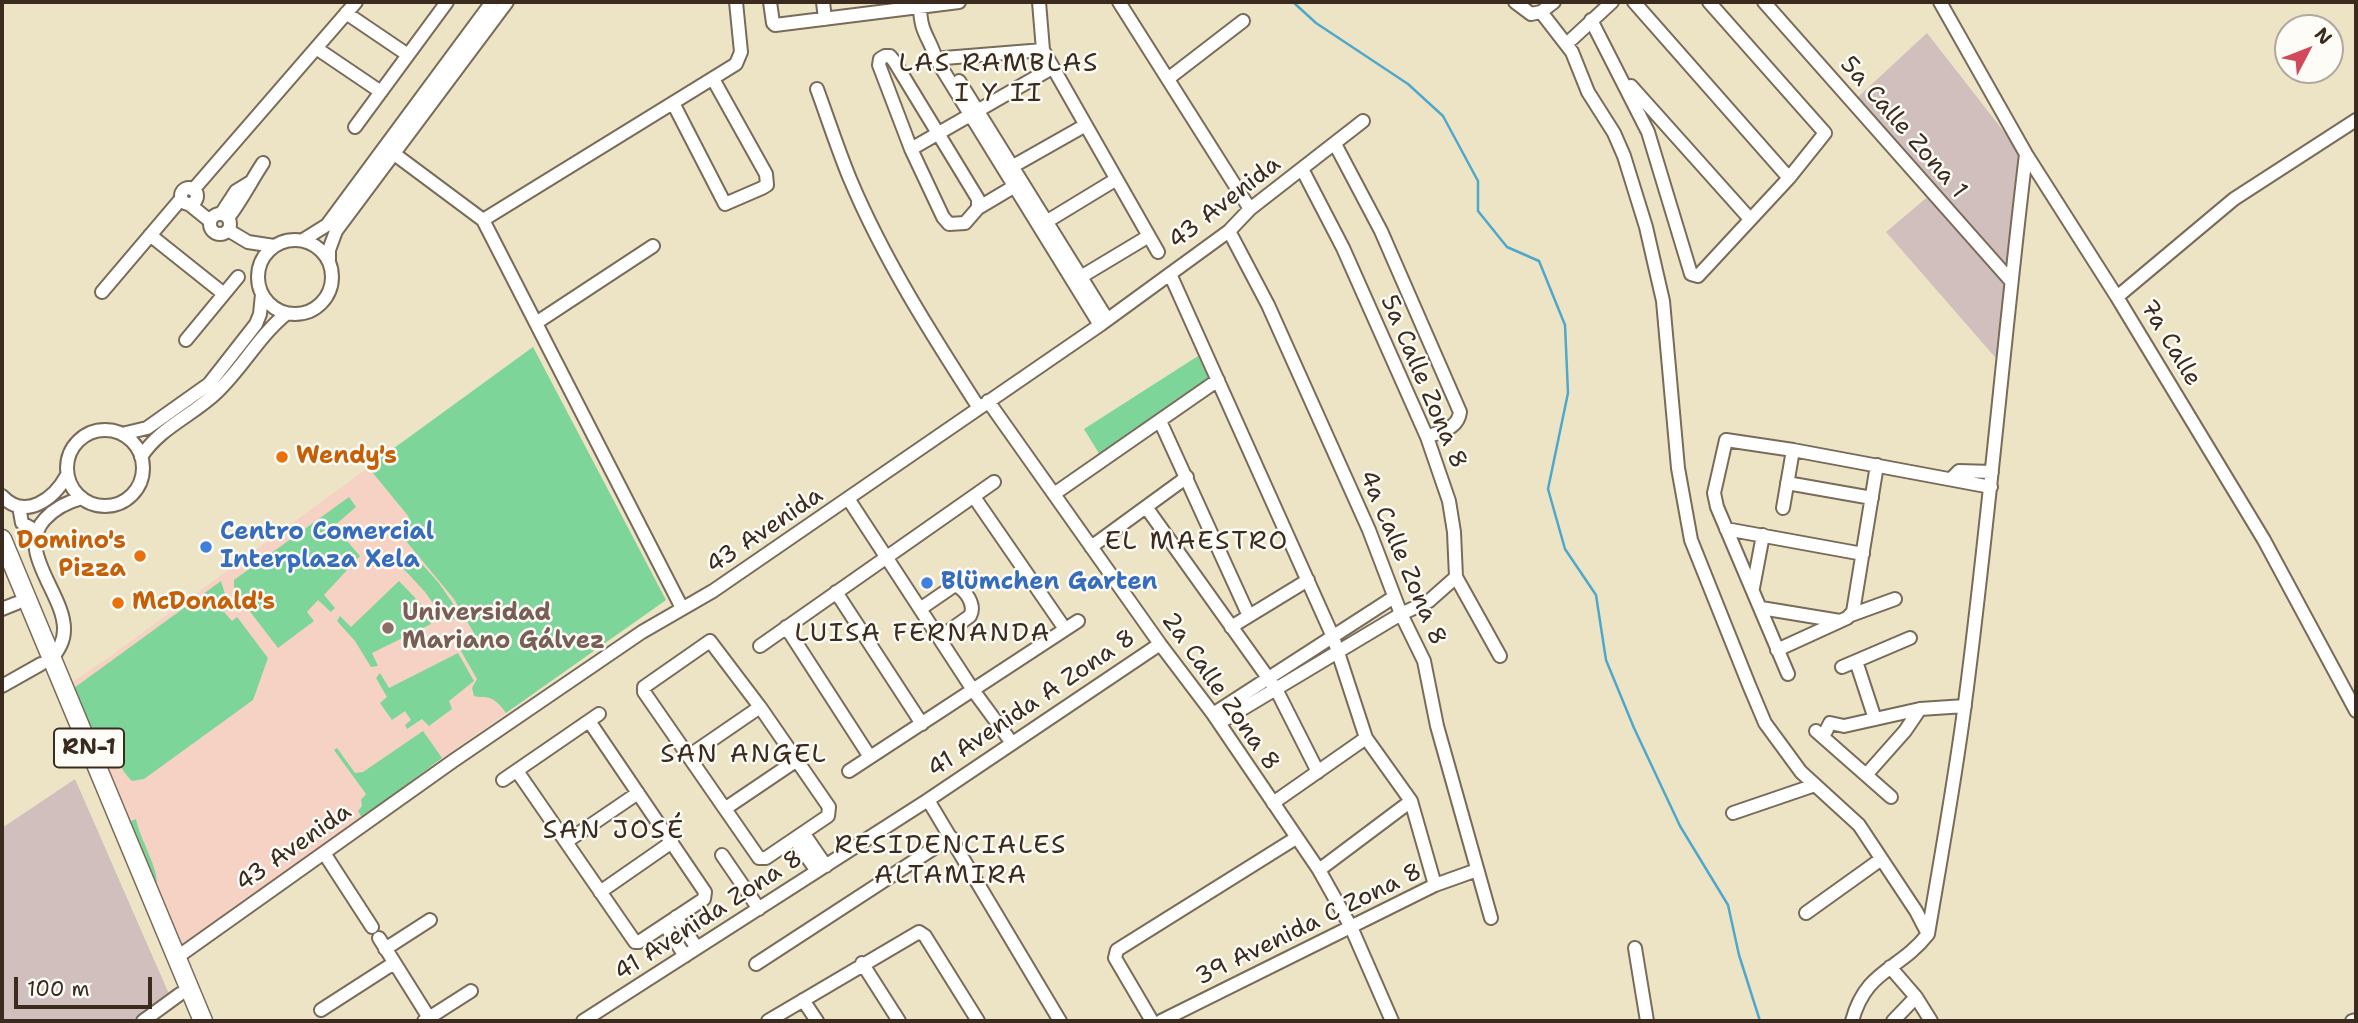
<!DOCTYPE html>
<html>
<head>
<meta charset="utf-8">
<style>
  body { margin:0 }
  #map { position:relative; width:2358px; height:1023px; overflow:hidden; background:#ede4c6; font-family:"Shantell Sans",sans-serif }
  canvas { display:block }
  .frame { position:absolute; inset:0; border:4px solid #3b2a1e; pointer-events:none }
  .north { position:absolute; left:2274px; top:14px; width:70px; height:70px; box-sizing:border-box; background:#fdfcf7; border:2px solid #afa8a0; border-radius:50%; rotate:48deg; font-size:19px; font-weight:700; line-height:28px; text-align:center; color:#3b2a1e }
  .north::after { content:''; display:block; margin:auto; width:24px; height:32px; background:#d1495b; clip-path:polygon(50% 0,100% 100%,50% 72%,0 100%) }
  .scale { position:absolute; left:14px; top:977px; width:138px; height:32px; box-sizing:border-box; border:4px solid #3b2a1e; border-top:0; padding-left:9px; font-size:21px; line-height:24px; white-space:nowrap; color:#3b2a1e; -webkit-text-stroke:5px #fdfcf7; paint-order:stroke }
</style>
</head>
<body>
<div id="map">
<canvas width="2358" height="1023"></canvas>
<div class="frame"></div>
<div class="north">N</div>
<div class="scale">100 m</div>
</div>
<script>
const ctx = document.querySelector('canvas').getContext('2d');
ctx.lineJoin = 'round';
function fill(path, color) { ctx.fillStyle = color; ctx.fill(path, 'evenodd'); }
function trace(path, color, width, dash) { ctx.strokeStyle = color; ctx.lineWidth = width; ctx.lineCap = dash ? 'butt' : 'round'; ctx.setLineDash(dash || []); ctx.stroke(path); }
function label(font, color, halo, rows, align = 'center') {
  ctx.font = font + ' "Shantell Sans",sans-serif'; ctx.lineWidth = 5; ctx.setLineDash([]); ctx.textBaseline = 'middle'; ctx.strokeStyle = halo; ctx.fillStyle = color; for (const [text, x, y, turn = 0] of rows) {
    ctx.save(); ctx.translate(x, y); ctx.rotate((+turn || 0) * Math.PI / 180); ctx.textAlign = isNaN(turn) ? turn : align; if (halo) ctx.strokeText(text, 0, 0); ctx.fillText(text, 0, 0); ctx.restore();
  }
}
fill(new Path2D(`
  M533 347 666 600 407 783 336 838 218 922 183 945H180L71 683 112 655Z`), '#f6d2c4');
fill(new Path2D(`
  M1927 33 2019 151 2008 268 1858 97Z
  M1931 194 2007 282 2001 364 1886 232Z
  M75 779 169 994 131 1021H2V828Z`), '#d1bfbe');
fill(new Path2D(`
  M533 347 666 600 506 713C501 706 494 697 484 697 481 697 477 697 474 696L472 688 477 679 461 651 478 640 454 599 396 529 409 517 368 467Z
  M1198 356 1211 385 1103 460 1084 429Z
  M349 497 356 507 334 526 360 556 324 595 335 608 331 612 318 600 307 612 314 621 278 648 238 596 234 587V580Z
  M412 553 438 582 461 615 447 623 425 592 400 565Z
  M221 581 229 607 224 612 232 621 237 617 268 658 253 700 144 779 132 781C120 770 117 753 100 748L74 688Z
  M399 581 421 604 431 624 372 653 378 666 371 667 355 641 337 621 340 616 351 627Z
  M458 653 474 681 449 701 452 709 429 726 422 719 407 729 405 725 411 720 405 711 392 720 380 703 387 697 376 678 380 673 389 688Z
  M423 731 442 758 362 818 358 811 362 806 361 800 366 794 334 750 337 748 355 773 363 772Z
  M136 819C139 838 162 873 156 889L127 823Z`), '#7dd59a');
trace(new Path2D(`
  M1293 2 1316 23 1408 84 1443 116 1478 181V211L1507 247 1539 261 1565 325 1568 393 1548 489 1565 549 1596 595 1606 660 1634 728 1680 826 1728 905 1739 955 1760 1021`), '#4ea8cc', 2.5);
const minor = new Path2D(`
  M770 2 773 23 775 25 959 2
  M823 2 825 19
  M1039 2 1043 50 1158 252
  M1119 2 1250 209
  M1515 2 1531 14 1541 12 1572 52 1588 92 1614 133 1624 156 1646 227 1663 301 1678 468 1691 540 1749 685 1765 723 1801 772 1859 825 1916 911 1928 934
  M1634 2 1789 178
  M1764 2 2011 281
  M1940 2 2026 154 2117 297 2264 540 2356 711
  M920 5C920 33 929 36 936 59L1100 325
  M1541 12 1554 2
  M346 13 408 55
  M1591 20 1648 132 1691 274 1698 276 1789 178 1825 133 1709 2
  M1572 39 1612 2
  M316 48 381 92
  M885 56H890L894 61 978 199V208L965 223 949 224 943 217 911 149 879 65 880 59Z
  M944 58 1043 50
  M1169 78 1243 21
  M959 81 1107 319
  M1631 86 1750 219
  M817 89C828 119 838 150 850 179 884 260 932 335 979 408
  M673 103 725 204 762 188 767 185 766 174 713 79
  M355 127 447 2
  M1335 144 1381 231 1460 412C1458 429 1441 431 1427 437
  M385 147 483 220 682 608
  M911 149 1052 68
  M1008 169 1084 126
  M1302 169 1343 248 1427 437 1449 501 1454 532 1456 577 1500 656
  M181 196a8 8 0 1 1 16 0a8 8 0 1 1-16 0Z
  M193 190 356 2
  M189 204 210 221
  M978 208 1015 186
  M210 224a10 10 0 1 1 20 0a10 10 0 1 1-20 0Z
  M221 214 236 191 249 183
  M228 218C242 200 251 181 263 163
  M483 220 736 64 741 52 736 2
  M1041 225 1115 180
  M228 230 248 242 274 246
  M1229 231 1268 305 1369 530 1401 614 1424 661 1437 726 1491 918
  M150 235 224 294
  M258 277a37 37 0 1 1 74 0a37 37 0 1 1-74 0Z
  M303 240 327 225 492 2
  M329 260V250L336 231 507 2
  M1170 274 1333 637 1366 738 1411 801 1435 885
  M1074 281 1149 236
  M102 292 181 199
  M2117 297 2234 199 2356 120
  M536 323 653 246
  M186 340 238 277
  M988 401 1160 644 1213 714 1319 870 1351 927 1392 1021
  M1160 421 1249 616
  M67 468a38 38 0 1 1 76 0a38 38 0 1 1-76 0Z
  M122 434 147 428 209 384 256 324 260 314 262 294
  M141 457C160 427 194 415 218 391 243 367 259 336 286 314
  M1951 479 1959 471 1992 472
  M1787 483 1872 498
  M1054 494 1218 380
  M2 496C25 521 54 499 67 475
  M974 497 1065 629
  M849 500 973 690 1012 743
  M21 507 20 512 22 523 36 531
  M1146 507 1276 689 1318 772
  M1783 508 1793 450
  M1726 529 1863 554
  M1091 547 1187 477
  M1753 588 1763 535
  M836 592 922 724
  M1761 608 1840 621
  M2 609 17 603
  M920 609 955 585C966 590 976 605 970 616L939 638
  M1851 615 1895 599
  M786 627 870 757
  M1231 627 1308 580
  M710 641 760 707 829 807 828 816 766 858H759L644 692V687Z
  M760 646 994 482
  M1777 650 1847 618 1853 612 1877 465
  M52 659C58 650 64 642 64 630 65 594 15 551 45 519 55 508 67 502 82 498
  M1856 661 1875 719
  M1842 667 1910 638
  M1788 674 1717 507 1714 493 1726 440 1793 450 1991 487
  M2 686 41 664
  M1213 714 1394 597
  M1219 723 1401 614 1429 601 1456 577
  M1816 731 1891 797
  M1823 737 1830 723 1844 726 1920 709 1965 706
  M690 755 760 707
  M517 771 635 942H639L704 899 705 892 589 721
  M849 771 1078 621
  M1866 775 1905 731 1920 709
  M503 780 599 714
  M928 800 1060 1021
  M1273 803 1366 738
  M726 808 797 760
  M1733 813 1815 785
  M804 834 826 866
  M795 840 817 871
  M566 842 638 793
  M324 853 372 927
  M722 855 759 909
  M1319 870 1411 801
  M600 892 672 842
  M1806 913 1880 860
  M676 917 697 948
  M665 925 685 956
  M379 938 431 1021
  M1635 948 1647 1021
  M385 949 430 920
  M176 958 453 761 642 632 713 591 1100 325 1229 231 1250 209 1363 121
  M862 963 899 1021
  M756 964 951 837
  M1890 967 1916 997
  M803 1000 817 1021
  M321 1010 394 963
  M143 1021 180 994
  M424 1021 471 991
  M583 1021 928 800 1160 644
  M768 1021 919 932 925 936 978 1021
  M1152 1021 1115 958 1117 950 1296 838
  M1161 1021 1435 885 1477 870
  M1852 1021C1866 969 1899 971 1928 934 1941 857 1955 780 1965 703 1989 520 2004 337 2026 154
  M1893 1021 1916 997 1931 1021
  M2352 1021 2356 1020`);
const highway = new Path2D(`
  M2 539 203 1021`);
trace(minor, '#796b59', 16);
trace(highway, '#796b59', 21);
trace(minor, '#fff', 12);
trace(highway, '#fff', 18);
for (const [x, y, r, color] of [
  [282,457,7,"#e8710a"],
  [206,547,7,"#3f7fe0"],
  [140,556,7,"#e8710a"],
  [927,583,7,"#3f7fe0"],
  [118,603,7,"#e8710a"],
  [388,628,7,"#8d6e63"]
]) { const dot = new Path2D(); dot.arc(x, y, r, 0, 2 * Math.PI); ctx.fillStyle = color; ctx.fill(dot); trace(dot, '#fdfcf7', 2.5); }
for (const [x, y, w] of [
  [89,748,70]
]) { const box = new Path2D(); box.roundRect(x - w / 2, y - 19.5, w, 39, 5); ctx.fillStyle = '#fdfcf7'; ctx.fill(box); trace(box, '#3b2a1e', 2); }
label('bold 23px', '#3b2a1e', null, [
  ["RN-1",89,748]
]);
label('24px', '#3b2a1e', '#fdfcf7', [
  ["5a Calle Zona 1",1903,128,49],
  ["43 Avenida",1225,203,-38],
  ["7a Calle",2170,343,59],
  ["5a Calle Zona 8",1423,382,67],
  ["43 Avenida",765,531,-34],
  ["4a Calle Zona 8",1402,558,67],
  ["2a Calle Zona 8",1220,692,55],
  ["41 Avenida A Zona 8",1032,704,-34],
  ["43 Avenida",294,848,-35],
  ["41 Avenida Zona 8",709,916,-33],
  ["39 Avenida C Zona 8",1309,925,-26]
]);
label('bold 24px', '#c56008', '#fdfcf7', [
  ["Wendy's",296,457],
  ["Domino's",126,542,"right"],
  ["Pizza",126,570,"right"],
  ["McDonald's",132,603]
], 'left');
label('bold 24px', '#366cbe', '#fdfcf7', [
  ["Centro Comercial",220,533],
  ["Interplaza Xela",220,561],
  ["Blümchen Garten",941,583]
], 'left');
label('bold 24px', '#785e54', '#fdfcf7', [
  ["Universidad",402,614],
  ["Mariano Gálvez",402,642]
], 'left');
ctx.letterSpacing = '2px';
label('26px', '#3b2a1e', '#fdfcf7', [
  ["LAS RAMBLAS",999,64],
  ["I Y II",999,94],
  ["EL MAESTRO",1197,542],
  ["LUISA FERNANDA",923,634],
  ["SAN ANGEL",744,755],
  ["SAN JOSÉ",614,831],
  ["RESIDENCIALES",951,846],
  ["ALTAMIRA",951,876]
]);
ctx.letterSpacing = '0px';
</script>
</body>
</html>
